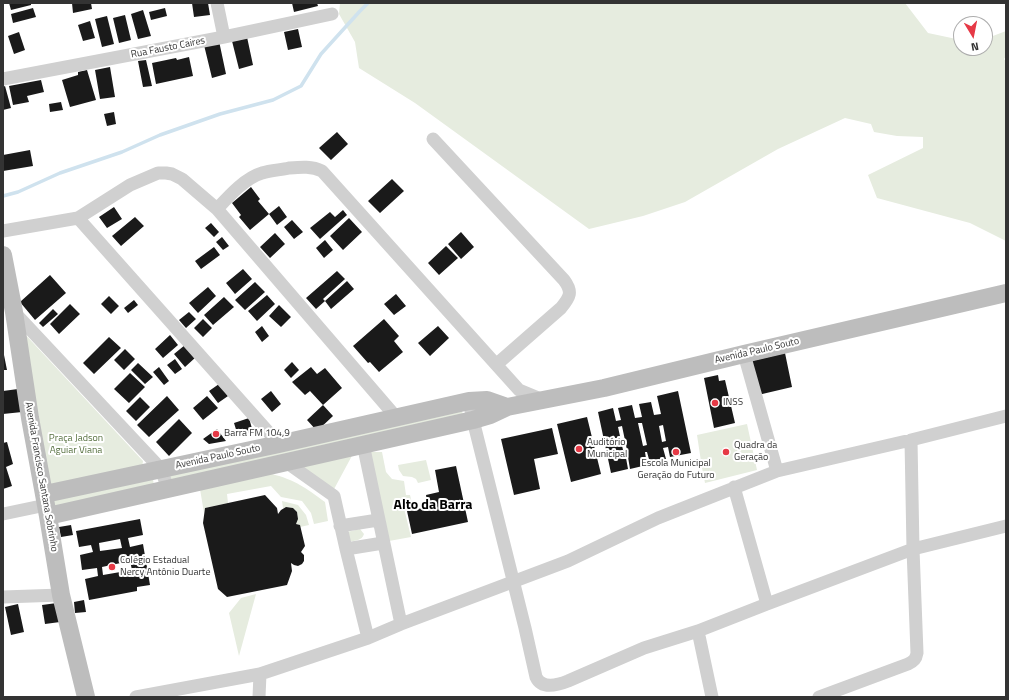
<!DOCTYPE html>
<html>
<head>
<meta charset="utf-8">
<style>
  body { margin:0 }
  #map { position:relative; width:1009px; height:700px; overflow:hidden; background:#fff; font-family:"Titillium Web",sans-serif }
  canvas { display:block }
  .frame { position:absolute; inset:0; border:4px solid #333; pointer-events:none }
  .north { position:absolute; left:953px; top:16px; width:40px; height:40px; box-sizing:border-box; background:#fff; border:1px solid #adadad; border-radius:50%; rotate:170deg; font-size:11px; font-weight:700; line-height:16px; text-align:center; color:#333 }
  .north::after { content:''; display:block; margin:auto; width:14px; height:18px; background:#e63946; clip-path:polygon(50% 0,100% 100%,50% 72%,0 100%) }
</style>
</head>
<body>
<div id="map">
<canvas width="1009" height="700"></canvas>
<div class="frame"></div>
<div class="north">N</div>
</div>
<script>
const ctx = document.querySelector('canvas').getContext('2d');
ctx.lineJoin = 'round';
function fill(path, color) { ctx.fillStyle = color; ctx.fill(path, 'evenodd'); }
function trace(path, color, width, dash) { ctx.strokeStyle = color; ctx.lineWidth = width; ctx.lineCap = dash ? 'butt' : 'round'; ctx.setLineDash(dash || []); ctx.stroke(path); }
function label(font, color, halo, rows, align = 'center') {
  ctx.font = font + ' "Titillium Web",sans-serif'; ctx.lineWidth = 4; ctx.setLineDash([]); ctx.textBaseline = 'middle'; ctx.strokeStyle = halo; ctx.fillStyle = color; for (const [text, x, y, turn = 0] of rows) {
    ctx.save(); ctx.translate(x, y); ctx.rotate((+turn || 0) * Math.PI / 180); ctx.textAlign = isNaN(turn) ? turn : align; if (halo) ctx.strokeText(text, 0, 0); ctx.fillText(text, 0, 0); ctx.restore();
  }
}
fill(new Path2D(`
  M340 3H905L928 33 961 40V48H985V39L1006 31V56L1004 59 1006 62V241L970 223 877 198 868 175 923 148V137L897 136 874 132 871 124 845 118 778 149 685 202 643 216 589 229 415 103 359 68 355 42 339 14Z
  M22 331 143 461 142 468 46 491Z
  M462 411 463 415 172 482 169 479 170 473Z
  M747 424 757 470 705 483 702 468 697 435Z
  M354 452 333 491 296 465Z
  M369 452H382L386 472 392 479 404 481 406 495H410L413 507 404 508 411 537 389 541Z
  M426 460 431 480 418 483 416 479 412 477 403 476 399 470 398 465Z
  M272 474C295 480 306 488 325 502L328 521 314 524 311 513 302 501 281 497 271 486 227 494 228 503 205 508 204 513 200 489Z
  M153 479 154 486 55 509 53 500Z
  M282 501 298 505 306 515 309 525 300 527V525L296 524C301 513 295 505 283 508Z
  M360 529 364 534C362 541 355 540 349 542L347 532Z
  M256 594 239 656 229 613 241 598Z`), '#e6ecdf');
trace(new Path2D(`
  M3 196 18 192 60 173 122 152 160 135 220 114 273 100 301 86 321 54 360 11 368 3`), '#cfe2ee', 3.5);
fill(new Path2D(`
  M9 3H31V5L11 10Z
  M72 3H91L92 9 73 13Z
  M192 3H208L210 15 194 17Z
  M292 3H317L318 6 294 12Z
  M33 8 36 17 13 23 11 14Z
  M165 8 167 16 151 20 149 12Z
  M143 10 151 36 138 39 131 14Z
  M125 15 131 40 119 43 113 18Z
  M107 16 114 44 102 47 95 19Z
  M90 21 95 38 83 41 78 25Z
  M298 29 302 47 288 50 284 32Z
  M19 32 25 50 14 54 8 36Z
  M247 37 253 65 239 69 232 41Z
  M219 41 226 74 212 78 204 45Z
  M189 57 193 76 156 84 152 63 176 58 177 60Z
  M146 60 152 86 143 87 138 61Z
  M110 67 115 97 100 99 95 70Z
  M87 70 96 100 70 107 62 80 78 75V72Z
  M41 80 44 92 27 96 29 102 13 105 9 86Z
  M5 86 11 108 3 110V87Z
  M61 102 63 110 50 112 49 104Z
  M114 112 116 124 107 126 104 114Z
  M337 132 348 144 331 160 319 148Z
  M30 150 33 166 3 171V155Z
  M392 179 404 191 380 213 368 201Z
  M251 187 260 199 258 201 269 214 250 230 239 217 241 215 232 203Z
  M279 206 287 217 277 225 269 214Z
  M114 207 122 219 107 228 99 217Z
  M343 210 347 215 320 239 310 228 330 212 335 217Z
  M135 217 144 226 121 246 112 236Z
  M349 218 362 232 343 250 330 236Z
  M292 220 303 232 294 239 284 227Z
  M211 223 219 232 214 237 205 228Z
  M461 232 474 247 461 259 448 244Z
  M275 233 285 244 270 258 260 247Z
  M222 237 229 246 223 250 216 242Z
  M325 240 333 250 324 258 316 248Z
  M446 246 458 258 439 275 428 263Z
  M214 247 220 255 201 269 195 261Z
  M243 269 252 279 235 294 226 283Z
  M337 271 345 279 323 299 325 301 347 281 354 289 331 309 325 301 316 309 306 298Z
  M50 275 66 293 35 320 20 302Z
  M255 282 265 292 245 310 235 300Z
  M208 287 216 296 198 313 189 303Z
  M396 294 406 306 394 315 384 304Z
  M267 295 275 304 257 321 248 311Z
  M109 296 119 306 111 314 101 304Z
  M224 297 234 307 213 325 204 315Z
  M134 300 138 305 128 313 124 308Z
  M70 304 80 314 59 334 50 324Z
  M279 305 291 317 281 327 269 316Z
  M53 309 58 314 43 327 39 323Z
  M189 312 196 319 186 328 179 320Z
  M203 319 212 328 203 337 194 328Z
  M384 319 399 336 394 341 403 352 379 372 370 362 368 363 353 346Z
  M262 326 269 336 262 342 255 332Z
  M438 326 449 338 430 356 418 343Z
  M170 335 178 345 163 358 155 349Z
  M109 337 121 348 94 374 83 363Z
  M185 345 196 357 185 367 174 354Z
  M125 349 135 359 124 370 114 360Z
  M785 353 792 387 758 395 751 361Z
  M3 355H4L7 370H3Z
  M175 359 182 369 175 374 167 365Z
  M292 362 299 370 291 378 284 370Z
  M138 363 153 377 145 384 131 370Z
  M159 367 169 381 164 385 153 372Z
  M311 367 317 374 325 368 342 388 323 405 310 391 305 395 292 382Z
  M130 373 145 387 129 403 114 389Z
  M718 375 719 381 725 380 735 423 714 428 704 378Z
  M219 384 228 396 218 403 209 391Z
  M18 389 22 412 3 414V391Z
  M271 391 281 404 272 412 261 399Z
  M678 391 691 453 670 457 668 447 663 448 666 459 650 463 647 452H645L647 465 630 469 628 457 626 458 628 469 611 473 598 412 613 408 616 421 621 420 618 408 632 405 635 418 642 417 639 404 651 402 654 415 661 414 657 396ZM638 423H642L647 445 643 446ZM663 425 666 441 662 442 659 426ZM622 426 627 450H623L618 427Z
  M167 396 179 410 149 437 137 425Z
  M207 396 218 408 203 420 193 408Z
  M140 397 150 407 136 421 126 411Z
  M323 405 333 416 317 431 307 420Z
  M587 417 601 474 571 482 557 424Z
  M249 418 253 432 238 436 234 423Z
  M179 419 192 433 169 456 156 442Z
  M552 428 558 454 534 459 540 489 514 495 501 439Z
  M217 429 226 441 209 444 203 439Z
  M7 442 13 464 6 467 12 486 3 489V443Z
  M456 466 468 522 412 534 407 511 428 507 426 495 439 492 435 470Z
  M265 495 277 508 278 514 281 510 286 507 293 508 297 512 298 519 296 524 300 525 305 546 301 552 304 555V561L302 564 298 566 294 565 291 563 292 571 287 585 227 597 218 589 203 523 205 508Z
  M140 519 143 535 128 538 130 547 143 544 150 585 137 587V591L89 600 85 579 98 576 97 568 82 570 80 555 93 552 91 545 79 547 76 531ZM120 539 122 548 100 551 99 543ZM130 561 132 570 103 575 102 567Z
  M71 525 73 535 61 537 59 527Z
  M84 600 86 612 75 613 74 602Z
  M57 603 60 622 45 624 42 605Z
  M18 604 24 632 11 635 5 607Z`), '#1a1a1a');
trace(new Path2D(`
  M217 3 224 37
  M3 79 224 37 332 14
  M433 139 564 280C573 292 570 297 561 308L497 364
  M217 209C229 196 245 178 262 173 271 170 281 170 289 168 301 167 312 166 322 171L519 390 543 400
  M78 218 279 444
  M3 231 78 218 130 185 158 173H166L172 174 182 179 217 209 396 417
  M14 312 161 469 168 489
  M744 354 777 471
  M469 401 473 420 525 628 536 677C542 690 558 685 568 681L644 648 698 631 767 604 913 549 1006 526
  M363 444 401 624
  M286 462 334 496 346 549 368 638
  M734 487 767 604
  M3 514 46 505
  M340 526 378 520
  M346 549 383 543
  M3 597 61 595
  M698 631 712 697
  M136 697 260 674 368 638 401 624 568 561 658 518 777 471 911 440 1006 416
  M259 697 260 674
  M819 697 908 664C914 661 916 659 917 653L913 549 911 440`), '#d0d0d0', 13);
trace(new Path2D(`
  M3 255 14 312 30 418 48 516 61 595 86 697
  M45 494 279 444 469 401 487 400 507 407
  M48 516 473 420 490 415 507 407 604 388 744 354 1006 293`), '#bdbdbd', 18);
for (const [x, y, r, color] of [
  [715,403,4,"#e63946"],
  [216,434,4,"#e63946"],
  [579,449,4,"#e63946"],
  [676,452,4,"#e63946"],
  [726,452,4,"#e63946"],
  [112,567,4,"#e63946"]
]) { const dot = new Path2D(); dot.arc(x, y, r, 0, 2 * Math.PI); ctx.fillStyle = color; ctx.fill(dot); trace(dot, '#fff', 1.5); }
label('10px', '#333', '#fff', [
  ["Rua Fausto Caires",168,48,-11],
  ["Avenida Paulo Souto",757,351,-13],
  ["Avenida Paulo Souto",218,457,-12],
  ["Avenida Francisco Santana Sobrinho",41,477,80]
]);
label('10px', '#333', '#fff', [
  ["INSS",723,403],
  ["Barra FM 104,9",224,434],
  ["Auditório",587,443],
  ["Municipal",587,455],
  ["Quadra da",734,446],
  ["Geração",734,458],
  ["Escola Municipal",676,464,"center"],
  ["Geração do Futuro",676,476,"center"],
  ["Colégio Estadual",120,561],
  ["Nercy Antônio Duarte",120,573]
], 'left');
label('10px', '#56703f', '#fff', [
  ["Praça Jadson",76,439],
  ["Aguiar Viana",76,451]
]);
label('bold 14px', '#000', '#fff', [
  ["Alto da Barra",433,506]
]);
</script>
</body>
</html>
